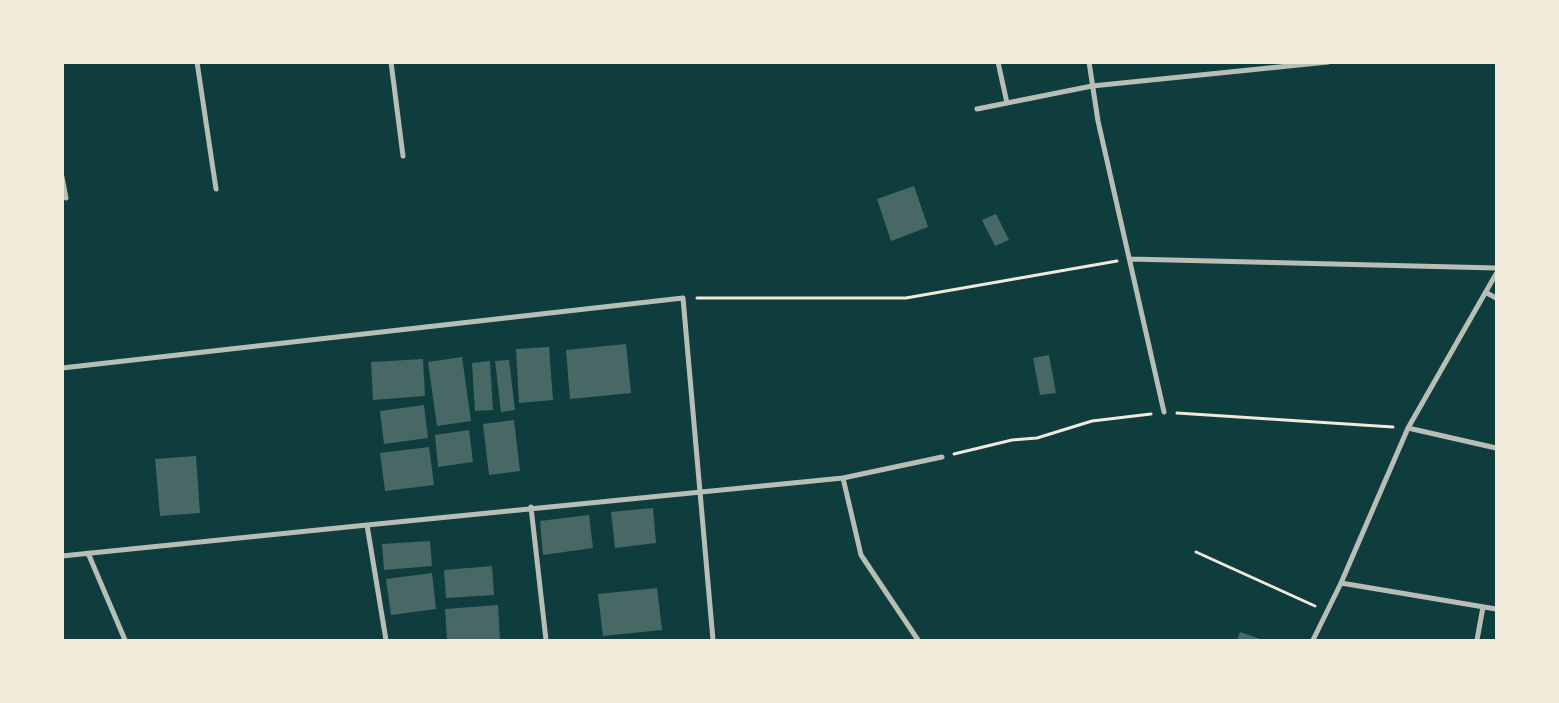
<!DOCTYPE html>
<html>
<head>
<meta charset="utf-8">
<style>
  body { margin:0 }
  #map { position:relative; width:1559px; height:703px; overflow:hidden; background:#0f3d3e; font-family:"Exo 2",sans-serif }
  canvas { display:block }
  .frame { position:absolute; inset:0; border:64px solid #f1e9da; pointer-events:none }
</style>
</head>
<body>
<div id="map">
<canvas width="1559" height="703"></canvas>
<div class="frame"></div>
</div>
<script>
const ctx = document.querySelector('canvas').getContext('2d');
ctx.lineJoin = 'round';
function fill(path, color) { ctx.fillStyle = color; ctx.fill(path, 'evenodd'); }
function trace(path, color, width, dash) { ctx.strokeStyle = color; ctx.lineWidth = width; ctx.lineCap = dash ? 'butt' : 'round'; ctx.setLineDash(dash || []); ctx.stroke(path); }
fill(new Path2D(`
  M914 186 928 227 891 241 877 199Z
  M996 214 1009 240 995 246 982 220Z
  M626 344 631 393 570 399 566 350Z
  M549 347 553 400 519 403 516 349Z
  M1049 355 1056 393 1040 395 1033 358Z
  M462 357 471 421 437 426 428 362Z
  M423 359 425 396 373 400 371 362Z
  M509 360 515 410 501 412 495 361Z
  M490 361 493 410 475 411 472 363Z
  M424 405 428 438 384 444 380 411Z
  M514 420 520 471 489 475 483 424Z
  M469 430 473 462 438 467 435 435Z
  M429 447 434 485 385 491 380 453Z
  M196 456 200 513 160 516 155 459Z
  M653 508 656 543 615 548 611 512Z
  M589 515 593 548 543 555 540 521Z
  M430 541 432 566 384 570 382 544Z
  M492 566 494 595 446 598 444 570Z
  M432 573 436 609 391 615 386 579Z
  M657 588 662 630 603 636 598 594Z
  M498 605 500 640H447L445 609Z
  M1240 632 1263 640H1237Z`), '#486865');
trace(new Path2D(`
  M697 298H906L1117 261
  M1177 413 1393 427
  M954 454 1012 440 1037 438 1092 421 1151 414
  M1196 552 1315 606`), '#f1e9da', 3);
trace(new Path2D(`
  M197 62 216 189
  M391 62 403 156
  M998 62 1007 103
  M1089 62 1098 121 1164 412
  M977 109 1092 86 1328 62
  M62 177 66 198
  M1130 259 1496 268
  M1487 293 1496 298
  M62 368 683 298 713 640
  M1408 428 1496 448
  M843 478 861 555 918 640
  M531 507 546 640
  M367 525 843 478 942 457
  M88 553 125 640
  M62 556 367 525 386 640
  M1341 583 1496 609
  M1313 640 1341 583 1408 428 1496 274
  M1477 640 1483 607`), '#b8beb3', 5);
</script>
</body>
</html>
